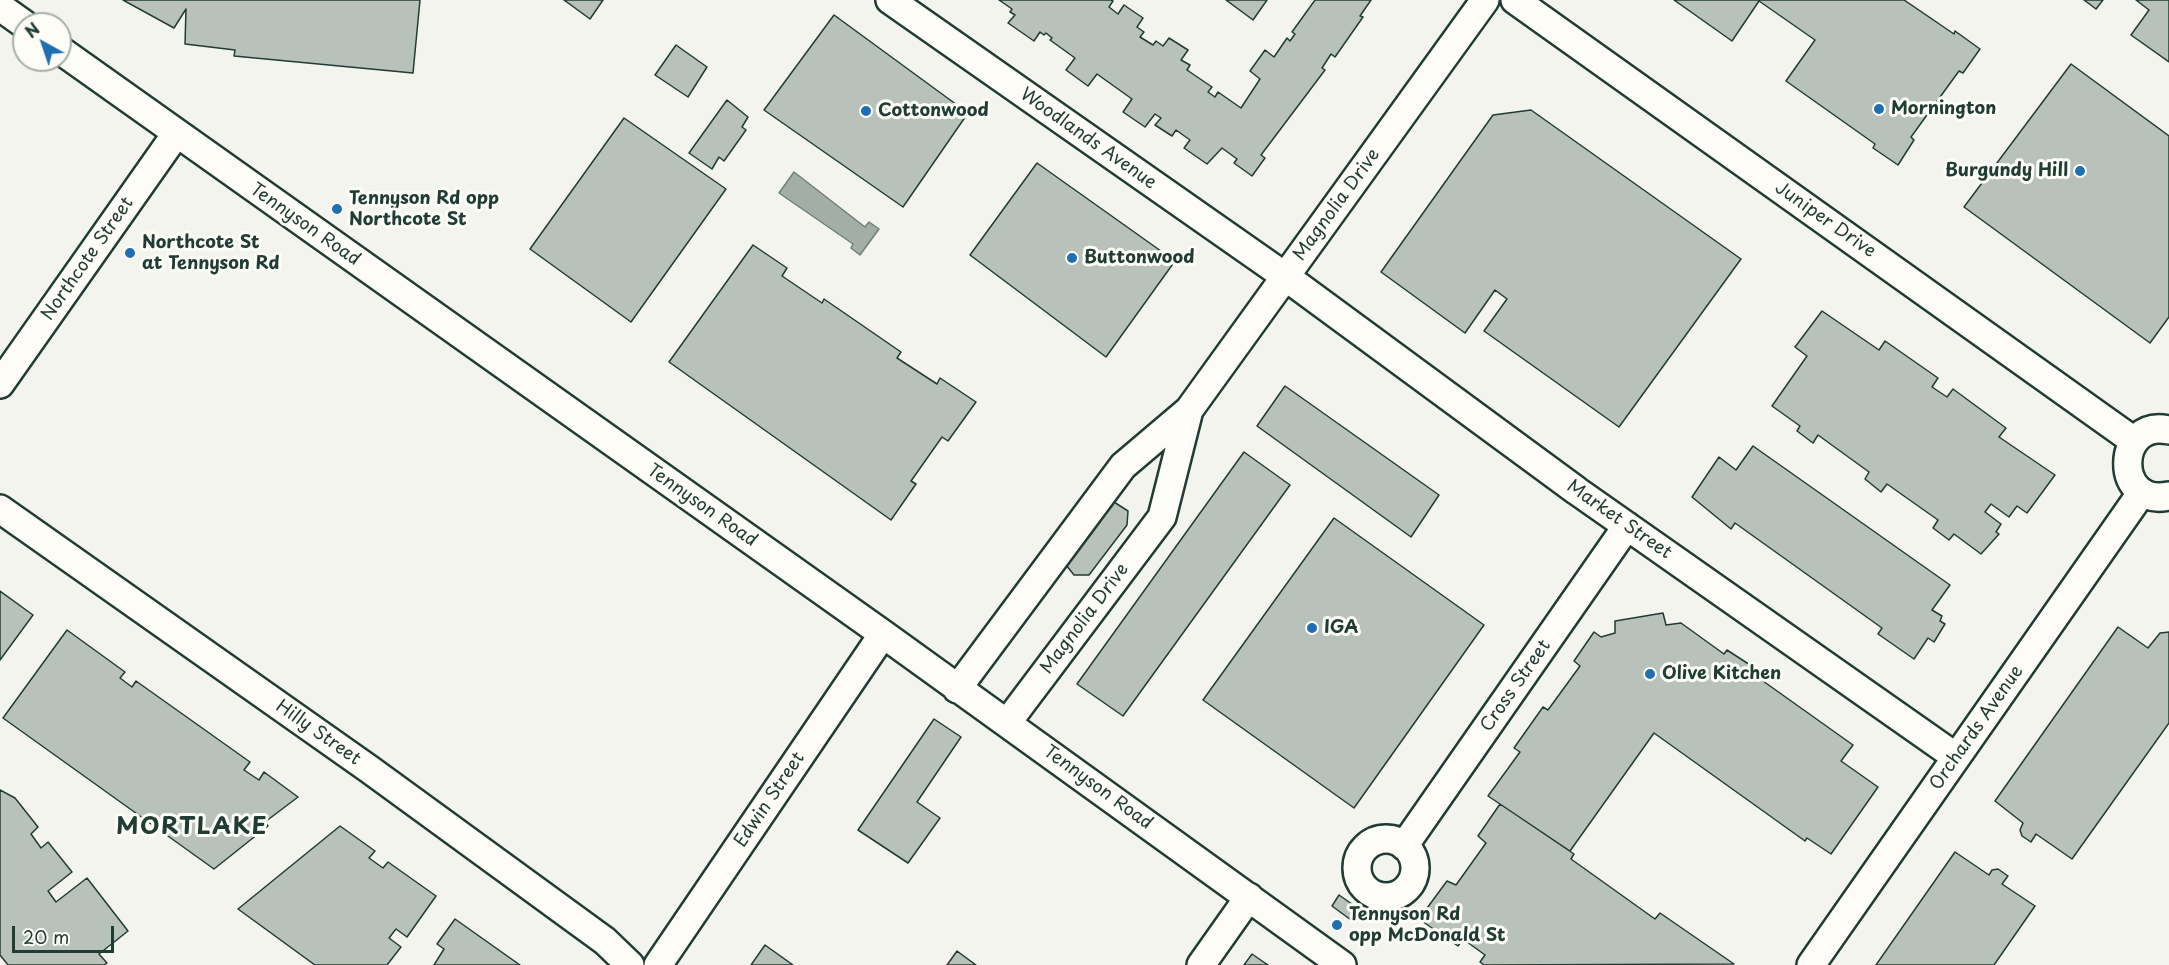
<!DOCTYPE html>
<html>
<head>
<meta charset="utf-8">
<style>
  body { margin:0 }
  #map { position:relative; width:2169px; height:965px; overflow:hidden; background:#f4f4ef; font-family:"Playpen Sans",sans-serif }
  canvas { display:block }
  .north { position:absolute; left:12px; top:12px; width:60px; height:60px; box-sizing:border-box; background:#fdfcf7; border:2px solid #a4b0a9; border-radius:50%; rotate:320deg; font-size:16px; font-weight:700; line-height:24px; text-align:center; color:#1f3d34 }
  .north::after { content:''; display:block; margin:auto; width:21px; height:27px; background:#1f6fb2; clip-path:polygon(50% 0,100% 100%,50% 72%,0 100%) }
  .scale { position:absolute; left:12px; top:926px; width:102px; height:27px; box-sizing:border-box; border:3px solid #1f3d34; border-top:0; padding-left:8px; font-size:18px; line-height:21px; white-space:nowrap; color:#1f3d34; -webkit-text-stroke:4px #fdfcf7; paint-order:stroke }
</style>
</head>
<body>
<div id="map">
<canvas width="2169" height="965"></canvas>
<div class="north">N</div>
<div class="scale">20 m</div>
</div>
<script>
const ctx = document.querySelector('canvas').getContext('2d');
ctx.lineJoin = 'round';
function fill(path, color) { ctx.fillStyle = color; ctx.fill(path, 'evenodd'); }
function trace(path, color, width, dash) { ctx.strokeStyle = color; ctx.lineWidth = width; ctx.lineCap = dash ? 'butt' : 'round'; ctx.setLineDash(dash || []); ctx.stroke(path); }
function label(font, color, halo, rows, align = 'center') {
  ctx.font = font + ' "Playpen Sans",sans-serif'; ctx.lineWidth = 6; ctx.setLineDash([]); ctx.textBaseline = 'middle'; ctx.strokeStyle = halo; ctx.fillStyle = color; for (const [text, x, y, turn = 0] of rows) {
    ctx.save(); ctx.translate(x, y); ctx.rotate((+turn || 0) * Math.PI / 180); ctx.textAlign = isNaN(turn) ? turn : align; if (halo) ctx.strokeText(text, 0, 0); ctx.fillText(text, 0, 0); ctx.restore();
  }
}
const water = new Path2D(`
  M794 172 865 227 869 222 879 229 860 255 851 248 853 244 779 193Z`);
fill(water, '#a3aea7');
trace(water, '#6e8179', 1.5);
const building = new Path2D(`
  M123 0H420L413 73 234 56 235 50 185 44 186 9 174 28Z
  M564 0H603L590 19Z
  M999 0H1111L1113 1 1109 7 1118 14 1124 5 1143 18 1137 27 1144 32 1140 37 1153 45 1156 41 1163 46 1169 38 1188 50 1181 60 1190 65 1187 70 1212 87 1208 92 1215 97 1218 92 1241 108 1260 79 1250 71 1265 50 1274 57 1287 38 1290 41 1295 34 1292 32 1315 0H1371L1360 16 1363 17 1335 57 1331 54 1322 68 1325 70 1261 155 1265 158 1252 176 1234 163 1237 159 1222 148 1207 164 1184 148 1190 140 1176 130 1172 136 1155 125 1161 118 1155 114 1145 127 1123 112 1132 99 1097 74 1088 86 1066 70 1075 58 1050 40 1052 38 1046 33 1044 35 1040 32 1034 41 1008 23 1015 15 1010 12 1012 9Z
  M1226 0H1267L1253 20Z
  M1674 0H1904L1954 34 1955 31 1980 49 1963 73 1959 71 1911 137 1914 140 1898 165 1873 148 1875 144 1786 81 1815 40 1759 1 1732 41Z
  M2084 0H2103L2096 9Z
  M2169 0V62L2131 35 2149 10 2136 0Z
  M834 15 968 113 903 207 764 110Z
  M676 45 707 67 688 97 655 75Z
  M2071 64 2169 136V317L2150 343 1964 207Z
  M727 100 748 117 742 127 746 130 724 161 719 157 712 169 689 153Z
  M1531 110 1741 259 1619 427 1484 331 1507 299 1495 290 1465 333 1381 272 1493 115Z
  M624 118 726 189 631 322 530 249Z
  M1037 163 1175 261 1106 357 970 255Z
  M753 245 787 268 782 276 822 303 824 299 901 352 897 358 937 384 940 378 976 402 948 441 942 437 911 481 916 484 891 520 669 362Z
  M1822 311 1879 350 1885 341 1938 378 1932 387 1947 397 1953 389 2006 428 1999 437 2055 475 2027 513 2017 506 2009 517 1991 504 1985 512 2001 524 1996 532 1999 534 1981 554 1954 534 1949 540 1933 528 1938 520 1887 484 1881 492 1865 479 1869 472 1818 435 1813 443 1797 431 1800 426 1772 406 1807 356 1795 347Z
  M1285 386 1439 495 1411 537 1257 426Z
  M1753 446 1950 585 1932 610 1942 616 1940 621 1945 624 1934 642 1928 638 1914 659 1878 634 1882 628 1735 523 1731 529 1692 497 1719 457 1736 470Z
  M1244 452 1290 485 1123 716 1077 684Z
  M1114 502 1128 511 1127 525 1089 575H1074L1066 565 1102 508Z
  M1334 518 1484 625 1354 808 1203 700Z
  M0 591 33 615 0 660Z
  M1663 613 1666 625 1681 623 1724 654 1727 650 1767 676 1763 681 1853 745 1841 761 1878 787 1831 854 1807 838 1805 841 1654 733 1570 851 1488 796 1520 752 1514 748 1543 707 1548 710 1580 666 1574 661 1594 632 1601 637 1615 633V621Z
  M2118 627 2148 648 2160 633 2169 632V723L2072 859 2036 834 2031 842 2022 836 2020 830 2023 823 1995 801Z
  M67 630 125 672 120 678 132 687 136 681 250 762 244 770 259 780 264 772 298 797 265 822 268 826 214 869 3 718Z
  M934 719 961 737 917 802 940 818 908 863 858 830Z
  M0 790 15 798 38 827 31 834 41 848 48 842 72 872 48 891 56 902 87 878 128 931 99 954 107 963 104 965H8L0 955Z
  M1500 804 1574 854 1571 859 1655 919 1660 913 1734 964 1484 965 1480 962 1485 955 1463 939 1458 946 1419 919 1447 881 1456 885 1486 843 1478 836Z
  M340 826 375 851 369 858 383 868 388 862 436 896 407 937 396 929 389 938 401 947 387 965H315L238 909Z
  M1955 852 1989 875 1992 870 1998 869 2008 876 2002 884 2035 906 1994 965H1876Z
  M1339 895 1359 909 1351 920 1332 906Z
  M455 919 520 965H434L444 949 437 944Z
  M765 945 793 965H751Z
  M957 951 976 965H947Z
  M1252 954 1268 965H1244Z`);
fill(building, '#b9c1bb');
trace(building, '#1f3d34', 1.5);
const street = new Path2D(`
  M890 0 1286 277 1577 491 1956 757
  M1515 0 2134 441
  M0 7 24 24
  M60 50 883 634 1342 965
  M0 384 176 134
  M2169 430C2115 418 2113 508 2169 496
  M0 509 369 769 605 941 630 965
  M957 689 1123 466 1189 410 1485 0
  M1007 723 1162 517 1189 410
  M1357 868a29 29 0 1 1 58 0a29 29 0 1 1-58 0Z
  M1404 846 1627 526
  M658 965 883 634
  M1201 965 1249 897
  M1811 965 2142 492`);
trace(street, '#1f3d34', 32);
trace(street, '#fdfcf7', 27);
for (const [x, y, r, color] of [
  [1879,109,6,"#1f6fb2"],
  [866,111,6,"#1f6fb2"],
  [2080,171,6,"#1f6fb2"],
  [337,209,6,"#1f6fb2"],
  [130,253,6,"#1f6fb2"],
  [1072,258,6,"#1f6fb2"],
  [1312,628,6,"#1f6fb2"],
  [1650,674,6,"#1f6fb2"],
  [1337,925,6,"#1f6fb2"]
]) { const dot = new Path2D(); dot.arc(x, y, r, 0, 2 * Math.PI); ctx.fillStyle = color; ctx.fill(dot); trace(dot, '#fdfcf7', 2); }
label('bold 18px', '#1f3d34', '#fdfcf7', [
  ["Mornington",1891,109],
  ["Cottonwood",878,111],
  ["Burgundy Hill",2068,171,"right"],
  ["Tennyson Rd opp",349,199],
  ["Northcote St",349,220],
  ["Northcote St",142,243],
  ["at Tennyson Rd",142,264],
  ["Buttonwood",1084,258],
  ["IGA",1324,628],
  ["Olive Kitchen",1662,674],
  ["Tennyson Rd",1349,915],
  ["opp McDonald St",1349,936]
], 'left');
label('18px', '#1f3d34', '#fdfcf7', [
  ["Woodlands Avenue",1088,139,35],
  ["Magnolia Drive",1337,205,-54],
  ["Juniper Drive",1825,220,35],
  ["Tennyson Road",305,225,35],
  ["Northcote Street",88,259,-55],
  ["Tennyson Road",702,506,35],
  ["Market Street",1619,520,35],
  ["Magnolia Drive",1085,619,-53],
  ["Cross Street",1516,686,-55],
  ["Orchards Avenue",1977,728,-55],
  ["Hilly Street",318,733,35],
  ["Tennyson Road",1098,788,36],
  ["Edwin Street",770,800,-56]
]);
ctx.letterSpacing = '1.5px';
label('bold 24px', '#1f3d34', '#fdfcf7', [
  ["MORTLAKE",192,827]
]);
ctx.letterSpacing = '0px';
</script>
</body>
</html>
